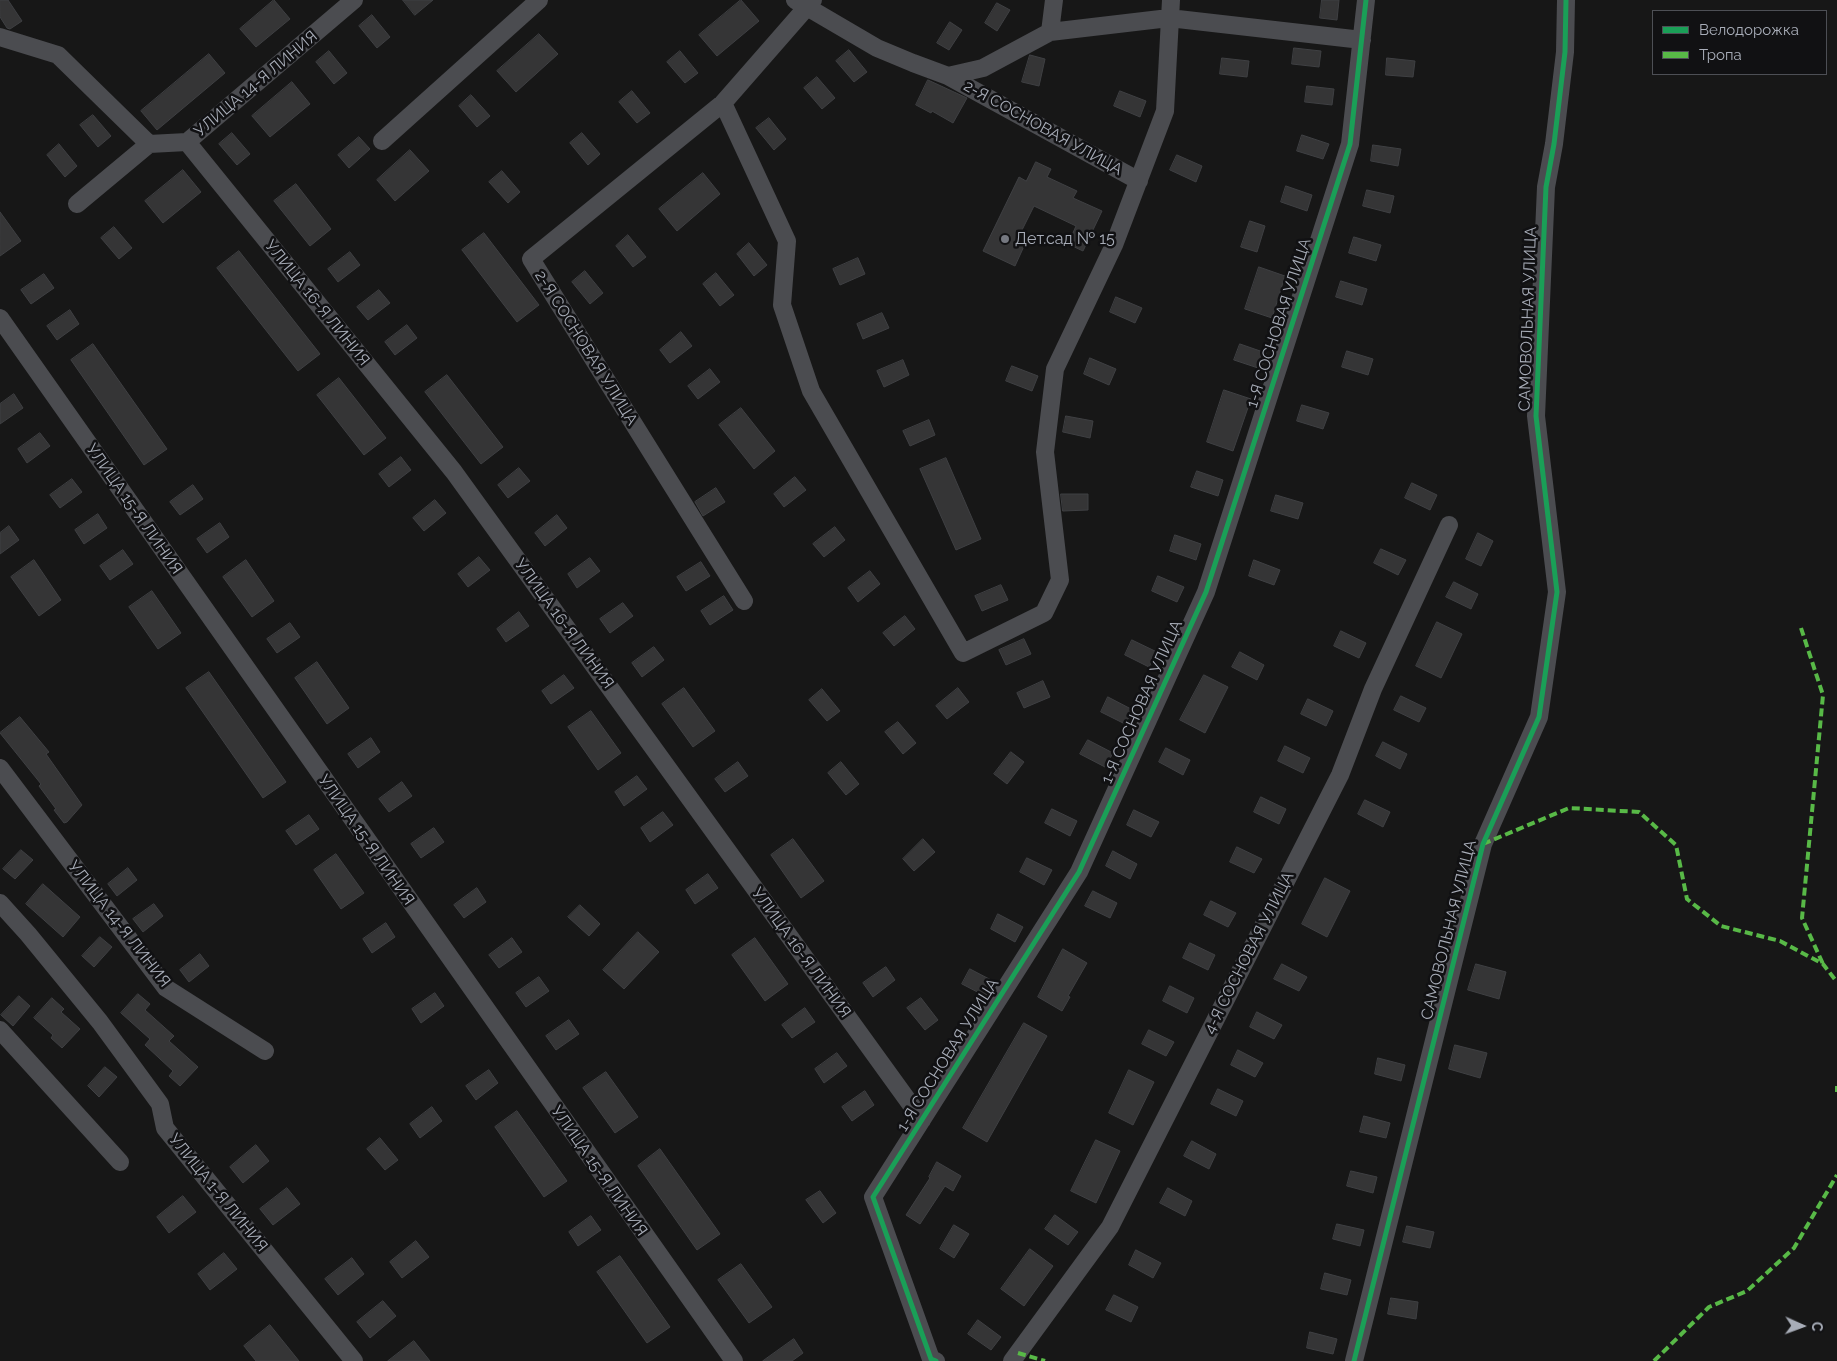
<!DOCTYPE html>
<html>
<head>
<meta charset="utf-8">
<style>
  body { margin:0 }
  #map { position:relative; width:1837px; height:1361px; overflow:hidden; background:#171717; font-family:Raleway,sans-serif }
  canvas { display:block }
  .legend { position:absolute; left:1652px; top:10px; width:175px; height:65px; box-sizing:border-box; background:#111113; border:1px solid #4d4f55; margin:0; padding:6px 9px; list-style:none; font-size:15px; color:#a8adb8 }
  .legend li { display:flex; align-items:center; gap:10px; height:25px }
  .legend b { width:25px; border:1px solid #4d4f55 }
  .north { position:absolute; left:1777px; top:1301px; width:50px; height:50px; -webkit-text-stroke:4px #111113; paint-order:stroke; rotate:92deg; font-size:14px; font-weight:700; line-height:20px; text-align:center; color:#a8adb8 }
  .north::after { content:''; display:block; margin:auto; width:18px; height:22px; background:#a8adb8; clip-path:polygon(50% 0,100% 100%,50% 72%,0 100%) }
</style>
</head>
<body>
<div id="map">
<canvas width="1837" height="1361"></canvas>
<ul class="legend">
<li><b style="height:6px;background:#1a9f57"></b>Велодорожка</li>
<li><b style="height:6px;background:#58b947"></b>Тропа</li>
</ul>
<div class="north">С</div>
</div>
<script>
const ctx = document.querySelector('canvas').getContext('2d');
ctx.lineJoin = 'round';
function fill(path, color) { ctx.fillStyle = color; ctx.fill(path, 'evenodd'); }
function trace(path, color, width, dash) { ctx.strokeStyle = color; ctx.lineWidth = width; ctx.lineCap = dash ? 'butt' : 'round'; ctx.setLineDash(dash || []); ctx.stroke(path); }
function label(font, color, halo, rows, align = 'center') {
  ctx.font = font + ' Raleway,sans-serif'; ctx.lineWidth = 5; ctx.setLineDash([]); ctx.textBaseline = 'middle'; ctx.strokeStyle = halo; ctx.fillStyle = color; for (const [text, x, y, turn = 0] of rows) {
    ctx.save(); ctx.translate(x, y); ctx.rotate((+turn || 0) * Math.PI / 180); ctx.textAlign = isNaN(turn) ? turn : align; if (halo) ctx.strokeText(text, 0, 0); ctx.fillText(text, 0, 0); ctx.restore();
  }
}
const building = new Path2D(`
  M0 0H8L22 21 10 29 7 28 0 17Z
  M274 0 290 19 256 47 240 29Z
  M403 0H433L415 15Z
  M741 0 759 21 717 56 699 35Z
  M1322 0H1339L1337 20 1320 18Z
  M997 3 1010 10 997 31 985 23Z
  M372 15 390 37 377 48 359 26Z
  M950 22 962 30 949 50 937 43Z
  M539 34 558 54 516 92 497 71Z
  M1294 48 1321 51 1319 67 1292 64Z
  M849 50 867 72 854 82 836 61Z
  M329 51 347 73 334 84 316 62Z
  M680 51 698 73 685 83 667 62Z
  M209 54 225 73 157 130 141 111Z
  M1030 55 1045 59 1039 86 1022 82Z
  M1222 58 1249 61 1247 77 1220 74Z
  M1387 58 1415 61 1413 77 1386 75Z
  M817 77 835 98 822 109 804 88Z
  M928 80 967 98 953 123 932 111 931 113 916 105Z
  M292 82 310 104 270 137 252 116Z
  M1307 86 1334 89 1332 105 1305 102Z
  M632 91 650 113 637 123 619 102Z
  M1120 91 1146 101 1140 117 1114 106Z
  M471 95 490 116 477 127 459 106Z
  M93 115 111 136 98 147 80 125Z
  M769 118 786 139 774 150 756 128Z
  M232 133 250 154 237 165 219 144Z
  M582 133 600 154 588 165 570 143Z
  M1302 135 1329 144 1323 159 1297 151Z
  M359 137 370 149 349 168 338 155Z
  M59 144 77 166 65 177 47 155Z
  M1373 145 1401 149 1398 166 1371 161Z
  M410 150 429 171 395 201 377 180Z
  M1177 155 1202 166 1196 182 1170 170Z
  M1036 162 1051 169 1047 177 1077 191 1073 198 1102 211 1083 251 1068 244 1076 226 1034 206 1017 240 1025 244 1015 266 983 251 1019 177 1026 181Z
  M183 170 201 192 163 223 145 201Z
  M502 171 520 192 508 203 489 182Z
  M703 173 720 194 677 231 659 209Z
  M296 184 331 229 310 246 274 201Z
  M1286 186 1312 195 1307 211 1281 202Z
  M1367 190 1394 196 1390 213 1363 206Z
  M0 212 21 241 0 256Z
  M1250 221 1265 226 1257 252 1241 247Z
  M114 227 132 248 119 259 101 238Z
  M484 233 539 305 517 322 462 250Z
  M628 235 646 257 633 267 616 246Z
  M1354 237 1381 245 1376 261 1349 253Z
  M749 243 767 265 754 276 737 254Z
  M239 251 320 354 298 371 217 268Z
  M350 252 360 265 338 282 328 269Z
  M858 258 865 274 840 285 833 269Z
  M1259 267 1285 276 1272 318 1245 309Z
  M585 271 603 293 590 304 572 282Z
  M716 273 734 295 720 306 703 284Z
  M44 274 54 288 31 304 21 290Z
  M1341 281 1367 289 1362 305 1336 297Z
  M379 290 390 303 368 320 357 307Z
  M1116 297 1142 308 1135 323 1110 312Z
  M70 310 79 324 57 340 47 326Z
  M882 313 889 328 863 339 857 324Z
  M407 325 417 338 395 355 385 342Z
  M681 332 692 346 670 363 660 350Z
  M93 344 167 449 144 465 71 360Z
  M1240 344 1266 353 1261 369 1234 360Z
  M1347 351 1373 359 1368 375 1342 367Z
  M1090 358 1116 369 1109 385 1084 374Z
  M903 360 909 375 884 387 877 371Z
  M1012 366 1038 376 1032 391 1006 381Z
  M710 369 720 382 698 399 688 386Z
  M447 375 503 447 481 464 425 392Z
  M339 378 386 438 364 455 317 395Z
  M1224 390 1251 399 1233 451 1207 442Z
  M14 394 23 408 0 424V404Z
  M1302 405 1329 413 1323 429 1297 421Z
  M741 408 775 451 754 469 719 425Z
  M1066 416 1093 421 1090 438 1063 432Z
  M929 420 935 435 910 446 903 431Z
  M40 433 50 446 27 463 18 449Z
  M401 457 411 470 389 487 379 474Z
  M946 458 981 539 956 550 920 469Z
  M519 468 530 481 508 498 498 485Z
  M1197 471 1223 480 1218 496 1191 487Z
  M795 477 806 490 784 507 774 494Z
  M72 479 82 492 60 508 50 495Z
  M1412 483 1437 495 1430 510 1405 498Z
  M193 485 203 499 180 515 170 502Z
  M716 488 725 502 703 516 695 502Z
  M1061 494H1088V510L1063 511Z
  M1276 495 1303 503 1298 519 1271 511Z
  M435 500 446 513 424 531 413 518Z
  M98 514 107 528 84 544 75 530Z
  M557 515 567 528 545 546 535 533Z
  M220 523 229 537 207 553 197 539Z
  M9 526 19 540 0 554V533Z
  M835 527 845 540 824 557 813 544Z
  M1478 533 1493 541 1481 566 1466 559Z
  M1175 535 1201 544 1196 560 1170 551Z
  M1381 549 1406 560 1398 575 1374 563Z
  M123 550 133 564 110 580 100 566Z
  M479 557 490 570 468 587 458 574Z
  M590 558 600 571 577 588 568 574Z
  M34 560 61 600 39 616 11 577Z
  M246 560 274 601 252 617 223 577Z
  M1254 560 1280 570 1274 585 1249 576Z
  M701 562 710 576 686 591 677 577Z
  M870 571 880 584 858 602 848 588Z
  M1158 576 1184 587 1177 602 1152 591Z
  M1454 582 1478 594 1471 609 1446 597Z
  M1001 585 1008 600 982 611 975 596Z
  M152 591 181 633 158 649 129 607Z
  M724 596 733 610 710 625 701 611Z
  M623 603 633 616 610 633 600 619Z
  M519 612 529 626 506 642 497 629Z
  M905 616 915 629 894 646 883 633Z
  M1437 622 1462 634 1441 678 1416 666Z
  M290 623 300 637 277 653 267 639Z
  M1341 631 1366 643 1359 658 1334 646Z
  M1024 639 1031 654 1006 665 999 650Z
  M1132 640 1157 652 1149 667 1125 655Z
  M654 647 664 660 642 677 632 663Z
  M1240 652 1264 665 1257 680 1232 667Z
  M317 662 349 708 327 724 295 678Z
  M209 672 286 782 263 798 186 688Z
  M564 675 574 688 551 704 542 691Z
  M1204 675 1228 687 1205 733 1180 720Z
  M1043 681 1050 697 1024 708 1017 693Z
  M684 688 715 731 693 747 662 704Z
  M958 688 969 702 947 719 936 706Z
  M822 689 840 711 827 721 809 700Z
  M1401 696 1426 708 1419 722 1394 710Z
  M1108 697 1133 710 1125 724 1101 712Z
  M1308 699 1333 711 1326 726 1301 714Z
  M591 711 621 753 598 770 568 727Z
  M20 717 49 752 46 754 82 805 67 822 64 823 54 810 56 809 39 786 41 784 0 733Z
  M898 722 916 743 903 754 885 732Z
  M371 738 380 752 358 768 348 754Z
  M1088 740 1113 753 1105 767 1080 754Z
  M1383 742 1407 754 1400 769 1376 756Z
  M1285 746 1310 758 1303 773 1278 761Z
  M1166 748 1190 760 1183 775 1159 762Z
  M1011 752 1024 762 1007 784 994 774Z
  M738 762 748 776 725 792 715 779Z
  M841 762 859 784 846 795 828 773Z
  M637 776 647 789 624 806 615 792Z
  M402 782 412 796 389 812 379 799Z
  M1261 797 1286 809 1279 824 1254 812Z
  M1365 800 1390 812 1383 827 1358 814Z
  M1052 809 1077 821 1070 836 1045 823Z
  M1134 810 1159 822 1151 837 1127 825Z
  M663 812 673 825 650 842 641 828Z
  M309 815 319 829 296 845 286 831Z
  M434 828 444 842 421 858 411 844Z
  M793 839 824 881 801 898 771 855Z
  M923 839 935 852 914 871 903 859Z
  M1237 847 1262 859 1254 873 1230 862Z
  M21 850 33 860 15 879 3 869Z
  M1113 851 1137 864 1130 879 1106 866Z
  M336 854 364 893 341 909 314 870Z
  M1027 858 1052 870 1044 885 1020 872Z
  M128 868 137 880 117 896 108 884Z
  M708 874 718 888 695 904 686 890Z
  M1325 878 1350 891 1327 937 1302 924Z
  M43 884 80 917 63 937 26 904Z
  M477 888 486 902 464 918 454 905Z
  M1093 891 1117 903 1110 918 1085 906Z
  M1211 901 1236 913 1228 927 1204 915Z
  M154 904 163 916 143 932 133 919Z
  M580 905 600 924 589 936 568 917Z
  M998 914 1023 927 1015 942 991 929Z
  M386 923 395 937 372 953 363 939Z
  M638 932 659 952 624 989 603 970Z
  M100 937 112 947 94 967 82 956Z
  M512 938 522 952 499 968 489 955Z
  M755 938 788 984 765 1001 732 955Z
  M1190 943 1215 955 1208 970 1183 958Z
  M1063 949 1087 963 1068 996 1070 997 1062 1011 1038 997Z
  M200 954 209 966 189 982 180 970Z
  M1282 964 1307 977 1299 991 1274 979Z
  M1476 964 1506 972 1499 999 1468 990Z
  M886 967 895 980 873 997 863 983Z
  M970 969 995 982 987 997 962 984Z
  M539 977 549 991 526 1007 516 993Z
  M1170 986 1194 998 1187 1013 1163 1001Z
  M435 993 444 1006 421 1023 412 1009Z
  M138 994 150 1004 145 1010 174 1036 169 1041 198 1067 180 1086 169 1076 173 1071 145 1045 150 1039 121 1013Z
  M19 996 30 1006 13 1026 1 1015Z
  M52 998 64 1009 61 1012 80 1029 62 1048 51 1038 53 1035 34 1018Z
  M921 998 938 1020 925 1030 907 1008Z
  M805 1008 815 1022 792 1038 782 1025Z
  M1257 1012 1282 1025 1274 1039 1250 1027Z
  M569 1020 579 1034 556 1050 546 1036Z
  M1024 1023 1047 1036 987 1142 963 1128Z
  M1149 1030 1174 1042 1166 1056 1142 1044Z
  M1455 1045 1487 1053 1480 1078 1449 1069Z
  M1238 1050 1263 1063 1255 1077 1231 1065Z
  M837 1053 847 1066 824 1083 815 1069Z
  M1378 1058 1405 1065 1401 1081 1375 1074Z
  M105 1067 117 1077 99 1097 88 1086Z
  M489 1070 498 1083 476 1100 466 1086Z
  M1129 1070 1154 1082 1133 1125 1109 1113Z
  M606 1072 638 1117 615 1133 583 1088Z
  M1218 1089 1243 1101 1236 1116 1211 1104Z
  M865 1091 874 1105 852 1121 842 1107Z
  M432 1107 442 1121 420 1138 410 1124Z
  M517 1111 567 1181 544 1197 495 1127Z
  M1364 1116 1390 1123 1386 1138 1360 1132Z
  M380 1138 398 1160 385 1170 367 1149Z
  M1096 1140 1120 1151 1096 1203 1071 1191Z
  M1192 1141 1216 1154 1209 1169 1184 1156Z
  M256 1145 269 1161 243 1183 230 1167Z
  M660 1149 720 1234 697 1250 638 1166Z
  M937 1162 961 1176 953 1191 945 1186 920 1224 906 1215 930 1178 929 1177Z
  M1351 1171 1377 1177 1373 1193 1347 1186Z
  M287 1188 300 1204 273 1225 260 1209Z
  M1168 1188 1192 1201 1185 1216 1160 1203Z
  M820 1191 836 1213 823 1223 806 1200Z
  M183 1196 196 1212 169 1233 157 1217Z
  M1055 1215 1078 1232 1068 1245 1045 1229Z
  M591 1216 601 1230 578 1246 569 1232Z
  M1337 1224 1364 1230 1360 1246 1333 1239Z
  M954 1225 969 1234 954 1258 940 1249Z
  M1407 1226 1434 1232 1430 1248 1403 1242Z
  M416 1241 429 1257 402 1278 390 1262Z
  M1030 1249 1053 1266 1024 1306 1001 1289Z
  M1136 1250 1161 1263 1153 1278 1129 1265Z
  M224 1253 237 1269 210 1290 198 1274Z
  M620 1256 670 1327 647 1343 597 1272Z
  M352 1258 364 1274 338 1295 325 1279Z
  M741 1264 772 1307 749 1323 718 1280Z
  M1325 1273 1351 1280 1347 1295 1321 1289Z
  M1114 1295 1138 1307 1131 1322 1106 1310Z
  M1391 1298 1418 1302 1416 1319 1388 1314Z
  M383 1301 396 1316 370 1338 357 1322Z
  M978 1320 1001 1337 991 1350 968 1334Z
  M270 1325 299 1361H256L244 1346Z
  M1310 1332 1337 1339 1333 1354 1307 1348Z
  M794 1339 803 1353 792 1361H763Z
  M414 1341 430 1361H388Z`);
fill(building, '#353536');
trace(building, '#3f4043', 1);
trace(new Path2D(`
  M795 0 877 48 913 63 948 76 983 68 1050 32 1054 0
  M1050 32 1169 18 1362 40
  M0 37 58 55 149 144 187 142 354 0
  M948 76 1139 181
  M723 103 787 241 782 305 811 391 963 653 1044 613 1060 580 1045 452 1055 369 1114 245 1165 111 1171 0
  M382 141 539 0
  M187 142 454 472 922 1120
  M77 204 149 144
  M0 318 734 1361
  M744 601 531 259 723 103 813 0
  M0 768 166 988 265 1051
  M0 903 28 934 100 1022 160 1104 165 1128 354 1361
  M0 1030 120 1162
  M936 1361 931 1359 873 1197 1079 872 1206 592 1350 144 1366 0
  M1012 1361 1110 1227 1340 775 1373 689 1449 525
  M1354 1361 1483 844 1539 717 1557 592 1536 416 1546 187 1554 144 1565 52 1566 0`), '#4b4c50', 18);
trace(new Path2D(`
  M1801 628 1823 695 1802 918 1823 964
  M1483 844 1569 808 1639 812 1676 845 1687 899 1721 926 1780 941 1823 964 1837 982
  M1837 1086V1092
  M1018 1353 1045 1361
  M1654 1361 1709 1307 1747 1291 1794 1248 1837 1175`), '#58b947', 4, [8, 4]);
trace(new Path2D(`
  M936 1361 931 1359 873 1197 1079 872 1206 592 1350 144 1366 0
  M1354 1361 1483 844 1539 717 1557 592 1536 416 1546 187 1554 144 1565 52 1566 0`), '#1a9f57', 5);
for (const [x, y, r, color] of [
  [1005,239,5,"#757880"]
]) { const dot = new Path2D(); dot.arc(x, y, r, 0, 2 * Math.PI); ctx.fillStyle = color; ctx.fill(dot); trace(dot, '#111113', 2); }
label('16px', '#a8adb8', '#111113', [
  ["УЛИЦА 14-Я ЛИНИЯ",256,84,-40],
  ["2-Я СОСНОВАЯ УЛИЦА",1043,128,29],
  ["УЛИЦА 16-Я ЛИНИЯ",317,303,51],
  ["САМОВОЛЬНАЯ УЛИЦА",1528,319,-88],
  ["1-Я СОСНОВАЯ УЛИЦА",1279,323,-72],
  ["2-Я СОСНОВАЯ УЛИЦА",586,348,58],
  ["УЛИЦА 15-Я ЛИНИЯ",134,509,55],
  ["УЛИЦА 16-Я ЛИНИЯ",564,624,54],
  ["1-Я СОСНОВАЯ УЛИЦА",1142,702,-66],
  ["УЛИЦА 15-Я ЛИНИЯ",366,840,55],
  ["УЛИЦА 14-Я ЛИНИЯ",119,924,52],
  ["САМОВОЛЬНАЯ УЛИЦА",1449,930,-76],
  ["УЛИЦА 16-Я ЛИНИЯ",801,953,54],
  ["4-Я СОСНОВАЯ УЛИЦА",1249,953,-63],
  ["1-Я СОСНОВАЯ УЛИЦА",948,1055,-58],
  ["УЛИЦА 15-Я ЛИНИЯ",599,1171,55],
  ["УЛИЦА 1-Я ЛИНИЯ",218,1193,51]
]);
label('16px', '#a8adb8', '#111113', [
  ["Дет.сад № 15",1015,239]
], 'left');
</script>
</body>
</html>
